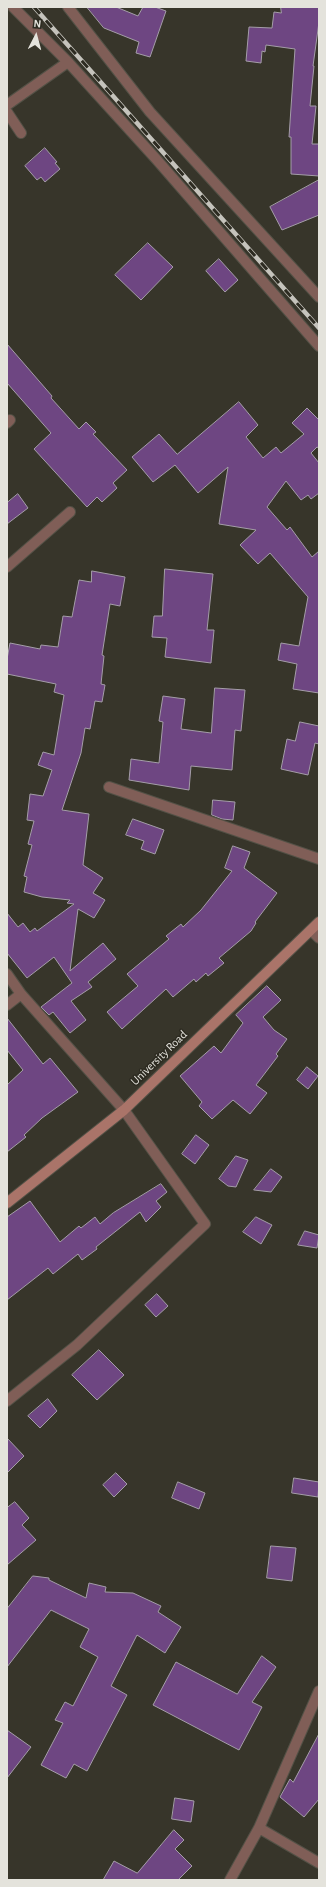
<!DOCTYPE html>
<html>
<head>
<meta charset="utf-8">
<style>
  body { margin:0 }
  #map { position:relative; width:326px; height:1887px; overflow:hidden; background:#37352a; font-family:"Alegreya Sans",sans-serif }
  canvas { display:block }
  .frame { position:absolute; inset:0; border:8px solid #e4e3dc; pointer-events:none }
  .north { position:absolute; left:16px; top:16px; width:40px; height:40px; -webkit-text-stroke:3px #2d2b21; paint-order:stroke; rotate:6deg; font-size:11px; font-weight:700; line-height:16px; text-align:center; color:#e4e3dc }
  .north::after { content:''; display:block; margin:auto; width:14px; height:18px; background:#e4e3dc; clip-path:polygon(50% 0,100% 100%,50% 72%,0 100%) }
</style>
</head>
<body>
<div id="map">
<canvas width="326" height="1887"></canvas>
<div class="frame"></div>
<div class="north">N</div>
</div>
<script>
const ctx = document.querySelector('canvas').getContext('2d');
ctx.lineJoin = 'round';
function fill(path, color) { ctx.fillStyle = color; ctx.fill(path, 'evenodd'); }
function trace(path, color, width, dash) { ctx.strokeStyle = color; ctx.lineWidth = width; ctx.lineCap = dash ? 'butt' : 'round'; ctx.setLineDash(dash || []); ctx.stroke(path); }
function label(font, color, halo, rows, align = 'center') {
  ctx.font = font + ' "Alegreya Sans",sans-serif'; ctx.lineWidth = 3; ctx.setLineDash([]); ctx.textBaseline = 'middle'; ctx.strokeStyle = halo; ctx.fillStyle = color; for (const [text, x, y, turn = 0] of rows) {
    ctx.save(); ctx.translate(x, y); ctx.rotate((+turn || 0) * Math.PI / 180); ctx.textAlign = isNaN(turn) ? turn : align; if (halo) ctx.strokeText(text, 0, 0); ctx.fillText(text, 0, 0); ctx.restore();
  }
}
const building = new Path2D(`
  M87 7H116L138 16 143 7H155L166 11 150 57 136 53 139 42 104 28Z
  M281 7H319V22L313 66H314L310 106H316L312 144H319V176L291 174V137H289L295 49 266 45 265 52 262 51 261 63 246 61 249 27 272 28 274 12 281 13Z
  M45 148 57 162 55 163 60 169 45 182 41 177 37 180 25 166Z
  M319 180V215L282 230 270 207Z
  M148 243 173 267 141 300 115 275Z
  M219 259 238 280 225 292 206 271Z
  M7 344 52 396 51 398 79 429 86 422 96 432 93 434 127 470 113 483 117 488 102 502 97 497 87 507 34 449 51 433 7 383Z
  M239 402 258 425 246 437 263 458 276 447 281 453 304 434 292 423 307 408 319 420V448L317 447 311 453 319 463V493L311 499 308 495 301 500 286 481 267 507 287 530 290 527 312 557 319 551V693L293 689 297 664 278 660 281 643 299 646 308 597 270 553 258 564 240 545 256 530 219 524 228 467 198 493 175 465 153 482 132 457 159 434 177 454Z
  M18 494 28 508 7 524V503Z
  M165 569 213 574 207 630H214L211 663 165 657 167 638 152 637 154 616H162Z
  M92 571 125 577 120 606 110 604 102 655 104 656 101 684 105 685 102 702 95 701 90 729 85 728 81 753 62 810 89 814 83 865 103 878 93 893 105 900 94 918 78 909 70 971 103 943 116 959 88 982 92 987 71 1001 86 1020 70 1033 53 1012 49 1015 41 1007 72 983 54 957 27 978 7 953V913L18 927 23 923 30 932 35 928 37 931 74 904 67 903 70 900 42 897 24 892 27 877 24 876 32 845 28 844 34 821 27 820 30 794 43 796 52 770 38 765 43 752 54 755 64 695 54 692 56 684 7 674V659L10 643 40 649 41 645 58 647 63 616 72 617 79 580 91 582Z
  M215 688 245 690 241 731 235 730 232 770 191 766 189 790 129 780 131 759 159 763 163 722 159 721 163 696 185 699 181 729 211 733Z
  M300 722 319 726V744L315 743 308 775 281 769 287 739 295 741Z
  M213 800 235 802 233 820 222 819 212 815Z
  M133 819 164 830 155 854 141 849 144 841 126 835Z
  M233 846 250 852 244 868 277 893 255 922 256 923 251 931 219 958 224 963 208 976 206 973 196 982 194 979 173 997 166 989 122 1029 107 1012 138 986 127 974 169 939 166 936 181 924 183 927 201 910 232 871 225 868Z
  M267 986 281 1000 263 1017 274 1030 287 1039 276 1054 278 1056 256 1085 267 1093 250 1114 233 1100 212 1119 199 1106 202 1102 180 1076 214 1046 221 1053 243 1023 236 1015Z
  M7 1018 43 1064 50 1058 78 1092 42 1118 24 1135 26 1137 7 1152V1085L23 1070 7 1050Z
  M307 1067 318 1076 308 1089 297 1080Z
  M196 1135 209 1145 195 1164 182 1154Z
  M236 1156 248 1160 236 1187 228 1186 219 1179Z
  M271 1169 282 1177 271 1192 254 1190Z
  M161 1184 167 1192 156 1201 161 1207 146 1222 140 1212 96 1247 97 1249 82 1260 78 1254 53 1274 48 1268 7 1300V1217L30 1201 60 1242 79 1226 81 1228 95 1217 100 1224 113 1213Z
  M256 1217 272 1225 261 1244 243 1232Z
  M305 1231 319 1235 317 1248 298 1245Z
  M157 1294 168 1306 156 1317 145 1305Z
  M99 1350 124 1375 97 1400 72 1375Z
  M48 1399 57 1411 40 1428 28 1416Z
  M7 1438 24 1456 7 1473Z
  M116 1473 127 1484 114 1497 103 1485Z
  M294 1478 319 1482 318 1497 292 1493Z
  M178 1482 205 1493 199 1509 172 1498Z
  M15 1502 29 1518 22 1525 36 1540 7 1565V1508Z
  M271 1546 296 1548 292 1581 267 1578Z
  M33 1576 49 1578V1580L86 1598 89 1583 106 1587 105 1592 133 1593 161 1606 158 1612 181 1627 165 1653 137 1635 111 1686 127 1695 87 1771 74 1764 66 1778 41 1765 63 1723 55 1720 65 1702 73 1706 98 1657 80 1647 89 1629 51 1610 7 1667V1609Z
  M262 1656 276 1667 252 1702 262 1707 239 1750 153 1705 176 1662 237 1694Z
  M7 1730 31 1747 7 1778Z
  M319 1734V1799L304 1817 280 1797 290 1779 293 1782Z
  M175 1798 194 1801 191 1822 172 1819Z
  M174 1830 184 1840 175 1849 192 1866 178 1880H103L114 1861 137 1873Z`);
fill(building, '#6e4682');
trace(building, '#a49da8', 1);
const street = new Path2D(`
  M13 7 68 62 157 160 319 346
  M68 7 150 112 319 297
  M7 105 68 62
  M7 112 21 133
  M7 423 10 420
  M7 567 70 512
  M109 787 319 859
  M312 931 319 938
  M7 974 21 994 124 1110 205 1224 77 1345 7 1401
  M7 1005 21 994
  M259 1828 319 1863
  M230 1880 259 1828 319 1691`);
const secondary = new Path2D(`
  M7 1203 124 1110 319 922`);
trace(street, '#535146', 12);
trace(secondary, '#535146', 12);
trace(street, '#805e57', 10);
trace(secondary, '#aa7469', 10);
const rail = new Path2D(`
  M34 7 319 328`);
trace(rail, '#c5c3bc', 4.5);
trace(rail, '#2d2b21', 3, [9]);
label('12px', '#e4e3dc', '#2d2b21', [
  ["University Road",159,1058,-44]
]);
</script>
</body>
</html>
